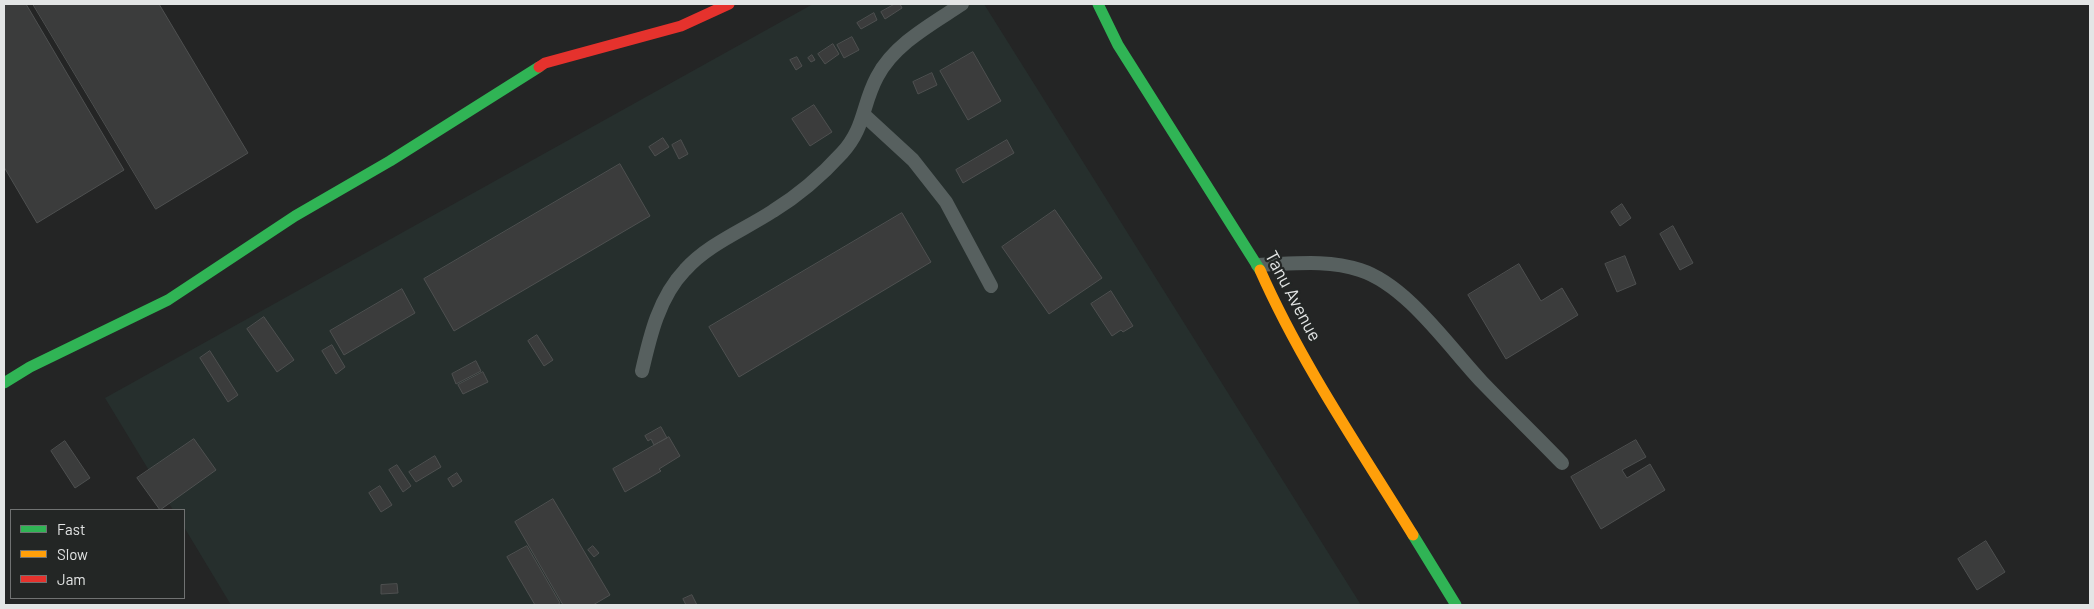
<!DOCTYPE html>
<html>
<head>
<meta charset="utf-8">
<style>
  body { margin:0 }
  #map { position:relative; width:2094px; height:609px; overflow:hidden; background:#242525; font-family:Barlow,sans-serif }
  canvas { display:block }
  .frame { position:absolute; inset:0; border:5px solid #e3e5e5; pointer-events:none }
  .legend { position:absolute; left:10px; top:509px; width:175px; height:90px; box-sizing:border-box; background:#232625; border:1px solid #707272; margin:0; padding:6px 9px; list-style:none; font-size:15px; color:#e3e5e5 }
  .legend li { display:flex; align-items:center; gap:10px; height:25px }
  .legend b { width:25px; border:1px solid #707272 }
</style>
</head>
<body>
<div id="map">
<canvas width="2094" height="609"></canvas>
<div class="frame"></div>
<ul class="legend">
<li><b style="height:6px;background:#30b455"></b>Fast</li>
<li><b style="height:6px;background:#ff9f0a"></b>Slow</li>
<li><b style="height:6px;background:#e5322d"></b>Jam</li>
</ul>
</div>
<script>
const ctx = document.querySelector('canvas').getContext('2d');
ctx.lineJoin = 'round';
function fill(path, color) { ctx.fillStyle = color; ctx.fill(path, 'evenodd'); }
function trace(path, color, width, dash) { ctx.strokeStyle = color; ctx.lineWidth = width; ctx.lineCap = dash ? 'butt' : 'round'; ctx.setLineDash(dash || []); ctx.stroke(path); }
function label(font, color, halo, rows, align = 'center') {
  ctx.font = font + ' Barlow,sans-serif'; ctx.lineWidth = 4.5; ctx.setLineDash([]); ctx.textBaseline = 'middle'; ctx.strokeStyle = halo; ctx.fillStyle = color; for (const [text, x, y, turn = 0] of rows) {
    ctx.save(); ctx.translate(x, y); ctx.rotate((+turn || 0) * Math.PI / 180); ctx.textAlign = isNaN(turn) ? turn : align; if (halo) ctx.strokeText(text, 0, 0); ctx.fillText(text, 0, 0); ctx.restore();
  }
}
fill(new Path2D(`
  M813 4H984L1361 605H231L184 527V510H173L105 398Z`), '#262f2d');
const building = new Path2D(`
  M4 4H26L124 170 37 223 4 167Z
  M33 4H159L248 153 156 209Z
  M895 4H900L902 8 885 19 881 12Z
  M874 13 877 20 861 29 857 23Z
  M852 37 859 50 844 58 837 45Z
  M833 44 839 54 825 64 818 54Z
  M973 52 1001 101 968 120 940 71Z
  M812 55 815 60 811 62 808 58Z
  M797 57 802 66 796 70 790 60Z
  M932 73 937 85 918 94 913 82Z
  M814 105 832 132 810 146 792 119Z
  M663 138 669 147 655 156 649 147Z
  M681 140 688 154 679 159 672 145Z
  M1007 140 1014 153 963 183 956 170Z
  M620 164 650 216 454 331 424 279Z
  M1622 204 1631 218 1620 226 1611 212Z
  M1055 210 1102 278 1049 314 1002 247Z
  M902 213 931 262 739 377 709 327Z
  M1673 226 1693 263 1680 270 1660 234Z
  M1625 256 1636 284 1617 292 1605 264Z
  M1519 264 1541 301 1562 288 1578 315 1506 359 1468 295Z
  M402 289 415 313 344 355 330 331Z
  M1111 291 1133 326 1123 332 1121 330 1112 336 1091 304Z
  M264 317 294 360 277 372 247 329Z
  M537 335 553 360 544 366 528 341Z
  M332 345 345 367 336 374 322 351Z
  M210 351 238 395 228 402 200 358Z
  M476 361 481 371 456 384 452 374Z
  M483 372 488 382 463 394 458 385Z
  M661 427 667 438 654 445 651 439 648 441 645 436Z
  M669 437 680 456 659 469 661 471 625 492 613 469Z
  M194 439 216 470 160 510 137 478Z
  M1636 440 1646 457 1622 470 1627 478 1650 464 1665 490 1601 529 1571 477Z
  M65 441 90 478 75 488 51 451Z
  M435 456 441 467 416 482 409 472Z
  M397 465 411 486 403 492 389 470Z
  M457 473 462 481 453 487 448 479Z
  M380 486 392 505 381 512 369 493Z
  M553 499 610 595 593 605H563L515 522Z
  M1986 541 2005 572 1977 590 1958 559Z
  M527 546 560 603 557 605H535L507 557Z
  M593 546 599 553 594 557 588 550Z
  M397 584 398 593 381 594V585Z
  M692 595 697 605H686L683 599Z`);
fill(building, '#3b3c3c');
trace(building, '#4e5050', 1);
trace(new Path2D(`
  M863 114 913 160 946 202 991 286
  M1258 265C1292 264 1327 259 1360 270 1407 285 1449 347 1482 382 1508 409 1536 436 1562 463
  M642 371C650 336 659 297 685 270 708 244 744 230 773 211 799 195 822 175 842 153 865 128 862 105 877 77 894 44 932 24 962 4`), '#57605f', 14);
trace(new Path2D(`
  M1098 4 1118 45 1260 270
  M4 383 30 367 168 300 295 216 390 161 539 67
  M1413 535 1456 605`), '#30b455', 11);
trace(new Path2D(`
  M1260 270C1301 363 1360 449 1413 535`), '#ff9f0a', 11);
trace(new Path2D(`
  M539 67 545 63 681 26 729 4`), '#e5322d', 11);
label('18px', '#e3e5e5', '#232625', [
  ["Tanu Avenue",1293,296,62]
]);
</script>
</body>
</html>
